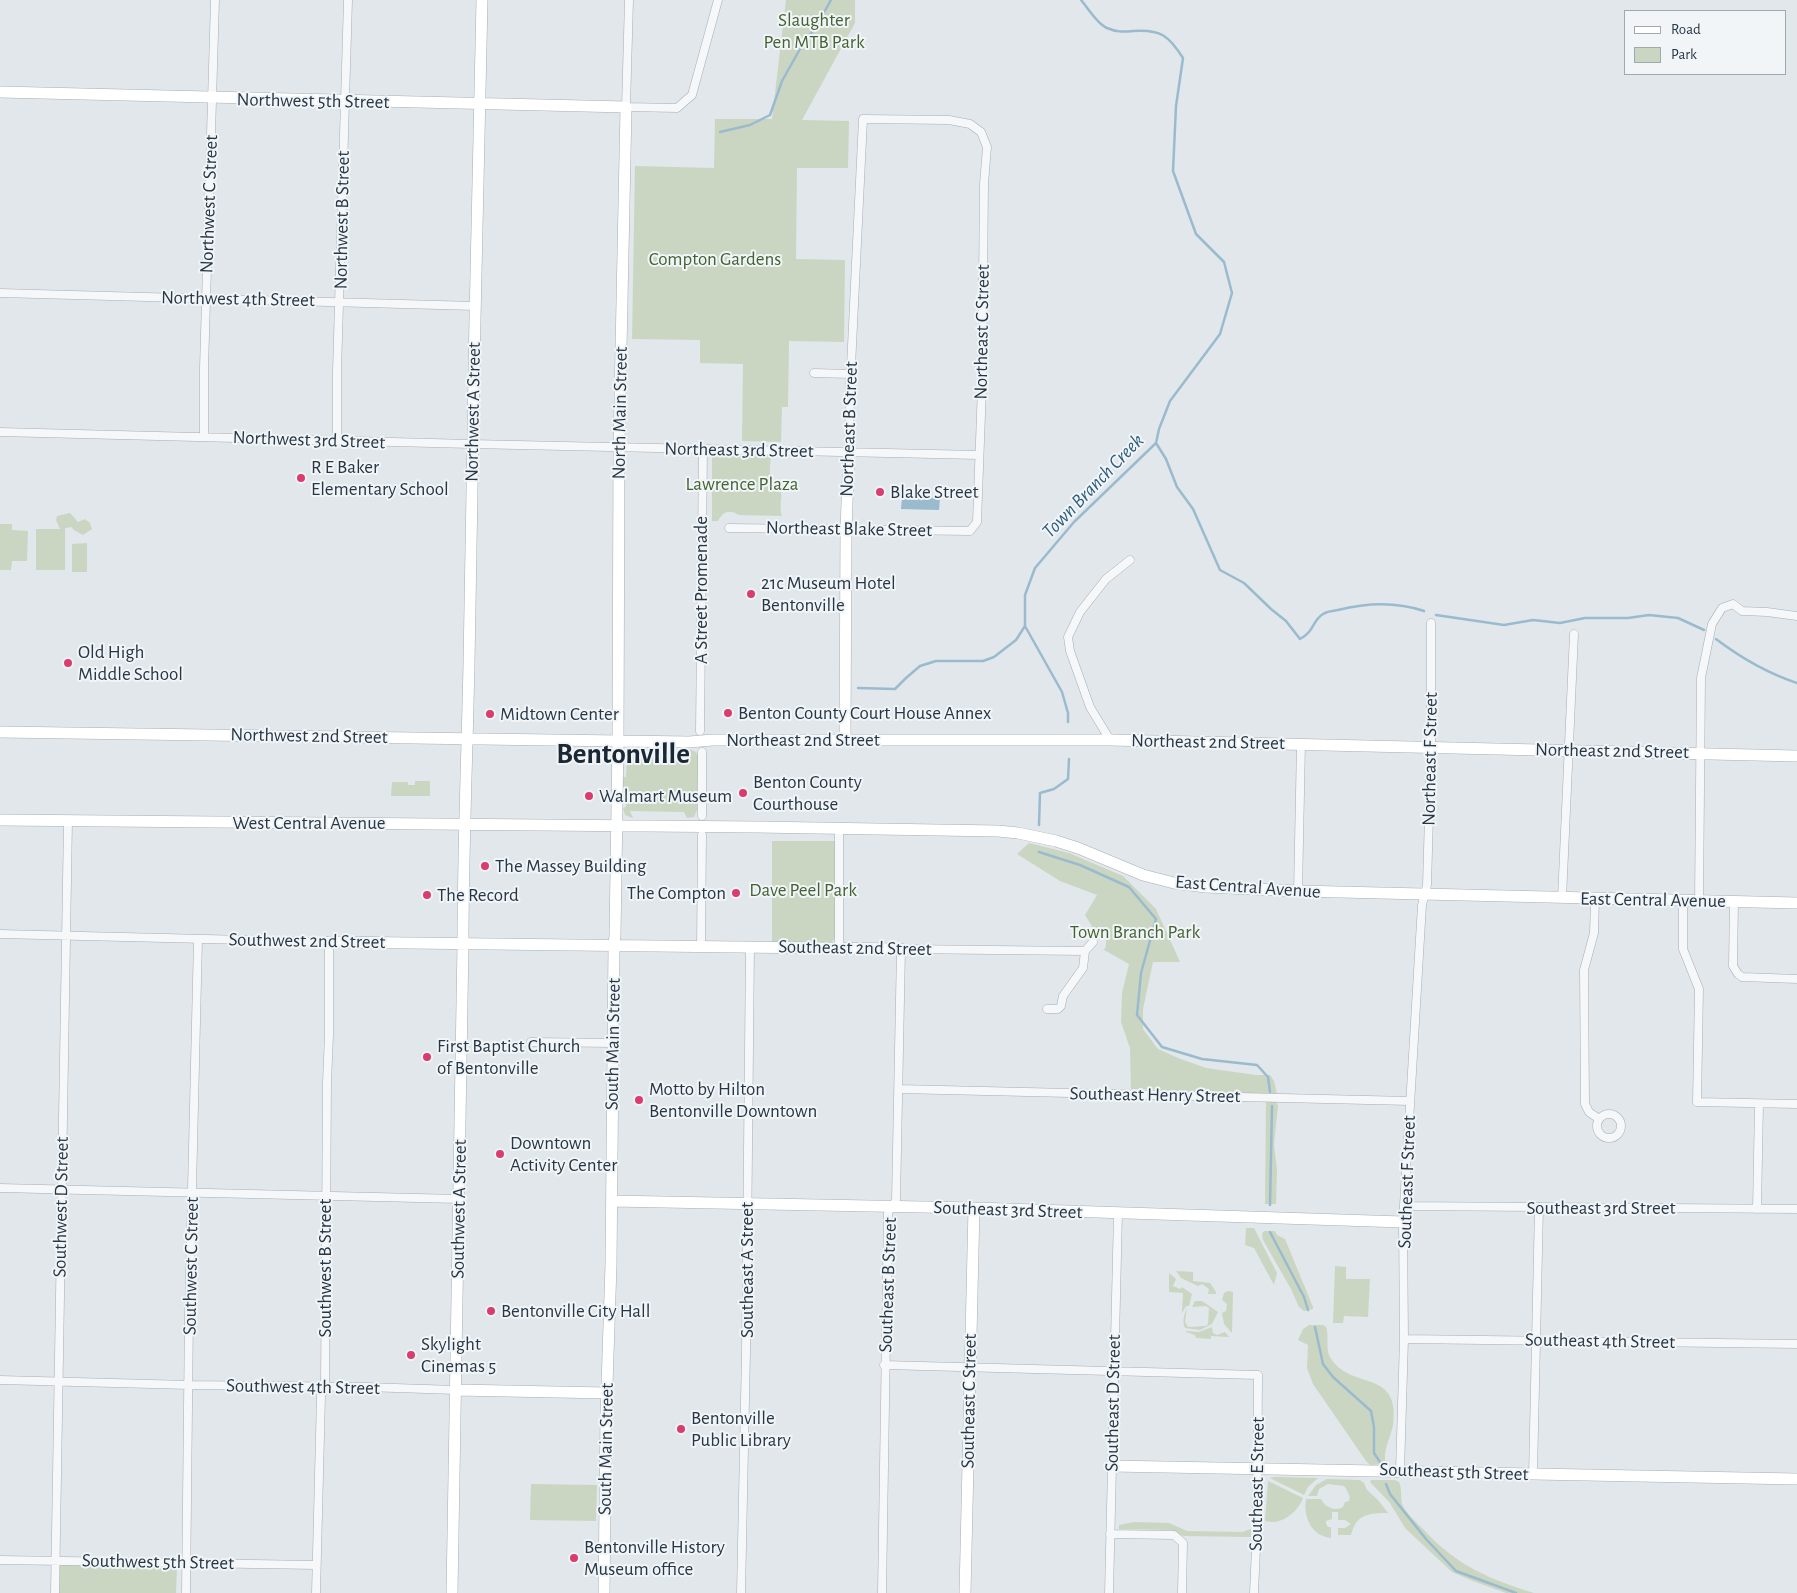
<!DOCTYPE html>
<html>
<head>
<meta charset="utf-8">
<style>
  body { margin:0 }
  #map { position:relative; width:1797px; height:1593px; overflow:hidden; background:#e1e7eb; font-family:"Alegreya Sans",sans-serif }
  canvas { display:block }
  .legend { position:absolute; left:1624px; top:10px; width:162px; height:65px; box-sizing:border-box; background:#f1f5f8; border:1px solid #a1a9b0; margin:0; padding:6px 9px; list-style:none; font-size:15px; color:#283745 }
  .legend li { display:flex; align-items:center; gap:10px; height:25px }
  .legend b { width:25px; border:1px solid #a1a9b0 }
</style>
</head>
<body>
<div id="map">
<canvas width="1797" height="1593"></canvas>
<ul class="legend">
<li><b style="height:6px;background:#fff"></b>Road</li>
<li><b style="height:14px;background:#cad6c2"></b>Park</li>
</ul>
</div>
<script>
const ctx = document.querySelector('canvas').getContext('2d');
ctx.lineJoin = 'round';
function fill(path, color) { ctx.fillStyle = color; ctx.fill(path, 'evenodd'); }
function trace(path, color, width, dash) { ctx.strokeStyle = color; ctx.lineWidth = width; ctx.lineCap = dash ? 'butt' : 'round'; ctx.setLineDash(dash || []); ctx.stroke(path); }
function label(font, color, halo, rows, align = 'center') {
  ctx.font = font + ' "Alegreya Sans",sans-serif'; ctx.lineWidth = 4; ctx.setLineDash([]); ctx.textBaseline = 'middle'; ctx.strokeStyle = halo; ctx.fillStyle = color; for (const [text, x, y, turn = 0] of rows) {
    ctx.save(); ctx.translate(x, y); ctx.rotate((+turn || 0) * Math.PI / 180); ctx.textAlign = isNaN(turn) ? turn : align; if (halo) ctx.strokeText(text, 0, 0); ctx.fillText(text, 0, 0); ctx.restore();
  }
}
fill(new Path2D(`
  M786 0H855V23L802 120 849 121 848 168H797L796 259 845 260 844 342 789 341 788 407H782L781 442 742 441 743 364 700 363V340L632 339 635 166 714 168 715 119H772Z
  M712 454 771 455C771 462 768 473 772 479 775 484 780 485 781 492 782 500 779 508 782 516L739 515C730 509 723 511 718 521H712Z
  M70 513 78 522 85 519 90 523 92 529 83 535 74 530 71 527 63 529H65V570H36V529H60L56 520 57 516Z
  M0 524H12V530L28 531 27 561H12L11 570H0Z
  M87 543V572H72V544Z
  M634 748 639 755H691L687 748 696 752 698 757 697 810 694 817 687 818 684 812 630 811 633 818 625 815 623 808 626 807V789L623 787V777H626L627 758 624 756 629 749Z
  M415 781H430V796H391L392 782H408V785H415Z
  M772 841H835V938L831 943H772Z
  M1029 843 1069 853 1123 876 1156 909 1180 962H1153L1143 1009V1029L1158 1049 1178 1058 1206 1068 1256 1075H1270L1274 1081 1277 1094 1131 1089 1130 1048 1121 1022 1122 993 1129 964 1104 950 1106 946V936L1099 929 1093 928 1085 915 1097 895 1060 881 1017 854Z
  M1266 1101H1276L1278 1106 1274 1144 1277 1170 1276 1204H1265Z
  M1246 1228H1254L1277 1273 1274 1285 1254 1248 1245 1245Z
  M1264 1231H1275L1277 1235 1285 1239 1313 1307V1309L1304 1311 1299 1307 1291 1289 1263 1240 1262 1234Z
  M1335 1266 1346 1267V1279H1370L1368 1317 1344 1316 1343 1323H1333Z
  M1176 1271 1193 1272V1281L1210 1283 1216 1292V1294H1208L1209 1289 1202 1284 1198 1286 1181 1278Z
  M1169 1273 1176 1279 1173 1286 1180 1289 1182 1287 1192 1294 1189 1306H1186L1182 1313 1183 1293 1169 1292Z
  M1228 1291 1233 1292 1232 1333 1224 1324 1222 1313 1226 1311 1227 1304 1222 1300 1224 1293Z
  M1195 1301H1202L1218 1312 1212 1324 1200 1330 1185 1328C1182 1321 1184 1315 1187 1308L1185 1322 1188 1327 1206 1326 1208 1324 1209 1308 1206 1306 1192 1307Z
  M1309 1325H1323L1326 1327C1330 1338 1324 1350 1332 1360 1352 1390 1401 1369 1393 1425 1391 1435 1386 1445 1385 1455V1460L1389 1464 1370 1465 1366 1461 1313 1384 1307 1368 1308 1345 1298 1340 1303 1329Z
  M1212 1327 1213 1333 1217 1335 1225 1332 1229 1337 1211 1336V1339L1196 1338 1195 1335 1186 1332V1331L1199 1332Z
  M1274 1477H1277L1318 1478 1308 1487 1304 1495 1270 1478Z
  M1327 1479 1360 1480 1364 1483 1367 1490 1378 1500 1388 1513C1369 1513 1356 1514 1351 1535H1338V1528H1345L1351 1524 1345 1520H1338V1512H1332V1519L1326 1521V1524L1328 1527H1331V1538C1312 1536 1303 1518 1306 1499H1321C1325 1507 1334 1512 1343 1507L1345 1502 1349 1501C1351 1496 1347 1490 1344 1486L1328 1484 1319 1489 1317 1496H1308L1316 1485Z
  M1371 1480H1395L1399 1482C1403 1490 1399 1500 1404 1508 1410 1517 1418 1524 1425 1531 1456 1565 1491 1580 1534 1593H1506L1473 1581 1452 1572 1405 1528 1390 1503 1370 1482Z
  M1268 1481 1303 1498C1298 1512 1281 1526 1265 1521Z
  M531 1484 597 1485 596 1521 530 1520Z
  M1134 1522 1169 1523 1187 1531 1242 1532 1251 1529V1537L1183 1536 1172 1530 1119 1529V1525Z
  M60 1564 177 1566 176 1593H59Z`), '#cad6c2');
fill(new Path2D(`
  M902 497 940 498 939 510 901 509Z`), '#9abbce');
trace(new Path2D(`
  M720 132 750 125 770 115 782 81 800 49 817 25 831 0
  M1156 443 1166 459 1177 487 1193 509 1220 570 1244 583 1271 609 1286 621 1300 639C1314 632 1312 621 1323 614 1327 611 1334 611 1338 610 1366 603 1397 602 1424 611
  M1436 615 1504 625 1533 620 1560 623 1585 618H1628L1649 615 1678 618 1704 630
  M1716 639C1741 658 1767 673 1797 683
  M858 688 895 689 906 678 920 666 936 661H983L994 657 1016 640 1025 626
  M1068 722V713L1062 692 1025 626V595L1035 568 1074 522 1156 443 1159 429 1170 401 1220 334 1232 293 1224 262 1196 234 1173 171 1176 106 1183 58C1169 36 1161 29 1133 31 1123 32 1116 32 1107 28 1097 24 1088 8 1081 0
  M1039 825 1040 793 1054 789 1068 779 1069 759
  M1039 852 1080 865 1129 887 1156 919 1141 973 1137 1015 1162 1047 1202 1059 1257 1065 1268 1077 1270 1092
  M1270 1205 1272 1106
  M1270 1232 1304 1297 1308 1310
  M1315 1327 1323 1364 1333 1377 1371 1411 1374 1427V1453L1382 1465
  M1386 1484 1390 1494 1426 1539 1456 1571 1516 1593`), '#9abbce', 2.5);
const street = new Path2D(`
  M629 0 626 107 677 108 692 95 718 0
  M0 293 475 306
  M814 373 850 374
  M0 432 471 444 979 455
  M204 437V368L215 0
  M337 441V371L348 0
  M729 528 970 531 977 522 982 387 984 184 987 147 981 132 970 124 949 120 863 119 850 387 849 452
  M700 731 703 449
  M1110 740 1090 707 1070 651 1068 637 1080 612 1106 579 1130 560
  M702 816V752
  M839 828V948
  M1298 891 1301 744
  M1562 898 1574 634
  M1595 899 1594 933 1584 970 1585 1104 1589 1112 1599 1119
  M1683 901V949L1699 989 1697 1102 1797 1104
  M1699 901 1701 678 1712 624 1722 608 1733 604 1742 611 1767 612 1797 616
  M1734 902 1733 966 1738 974 1742 977 1797 979
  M0 934 329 942V1035L327 1082 325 1387 321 1396 316 1593
  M701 947 702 835
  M1047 1009H1058L1061 1006 1063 996 1083 968 1085 951
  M531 1042 613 1043
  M899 1089 1410 1101
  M1597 1126a12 12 0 1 1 24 0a12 12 0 1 1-24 0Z
  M0 1188 459 1199
  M1405 1206 1797 1209
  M1757 1209 1759 1104
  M1404 1339 1797 1344
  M884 1365 1258 1375 1257 1526 1254 1593
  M0 1380 189 1385 365 1387 456 1390
  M1400 1471 1404 1339 1403 1222 1422 905 1427 885 1431 747V623
  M1533 1475 1539 1207
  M1110 1534 1174 1535 1183 1543 1182 1593
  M0 1560 316 1565
  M55 1593 68 821
  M186 1593 189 1314 198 939
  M741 1593 746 1352 750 947
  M882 1593 888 1213 896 1200 901 949 1085 951 1093 942
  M1109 1593 1118 1213`);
const secondary = new Path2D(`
  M0 92 626 107 619 447 618 741 615 935 614 946 611 1265 606 1415 604 1593
  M0 732 689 742 713 740H1110L1797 756
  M845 740 846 529 849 452
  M0 820 757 827 998 831 1018 833 1056 841 1078 848 1143 875 1174 883 1206 887 1298 891 1797 903
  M329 942 901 949
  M612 1201 974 1208 1403 1222
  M456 1390 607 1393
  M1112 1466 1797 1479
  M452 1593 463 944C463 851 467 758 469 664 473 443 476 221 482 0
  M965 1593 974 1208`);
trace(street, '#a6afb6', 9);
trace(secondary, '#a6afb6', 12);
trace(street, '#f5f7f9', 8);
trace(secondary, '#fff', 11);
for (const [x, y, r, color] of [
  [301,478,5,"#da3d6d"],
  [880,492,5,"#da3d6d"],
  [751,594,5,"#da3d6d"],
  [68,663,5,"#da3d6d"],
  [728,713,5,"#da3d6d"],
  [490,714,5,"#da3d6d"],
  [743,793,5,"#da3d6d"],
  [589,796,5,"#da3d6d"],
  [485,866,5,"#da3d6d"],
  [736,893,5,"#da3d6d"],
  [427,895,5,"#da3d6d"],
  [427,1057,5,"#da3d6d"],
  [639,1100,5,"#da3d6d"],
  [500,1154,5,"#da3d6d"],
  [491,1311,5,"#da3d6d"],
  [411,1355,5,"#da3d6d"],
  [681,1429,5,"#da3d6d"],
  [574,1558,5,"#da3d6d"]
]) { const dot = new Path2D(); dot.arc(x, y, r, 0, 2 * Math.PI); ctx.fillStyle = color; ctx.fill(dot); trace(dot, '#f1f5f8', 2); }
label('19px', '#446234', '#f1f5f8', [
  ["Slaughter",814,20],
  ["Pen MTB Park",814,42],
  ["Compton Gardens",715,259],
  ["Lawrence Plaza",742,484],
  ["Dave Peel Park",803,890],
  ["Town Branch Park",1135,932]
]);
label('19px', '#283745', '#f1f5f8', [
  ["Northwest 5th Street",313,101,1],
  ["Northwest C Street",209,204,-88],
  ["Northwest B Street",342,220,-89],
  ["Northwest 4th Street",238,299,1],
  ["Northeast C Street",982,332,-89],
  ["Northwest A Street",473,412,-89],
  ["North Main Street",620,413,-89],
  ["Northeast B Street",849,429,-88],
  ["Northwest 3rd Street",309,440,2],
  ["Northeast 3rd Street",739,450,1],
  ["Northeast Blake Street",849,529,1],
  ["A Street Promenade",701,590,-90],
  ["Northwest 2nd Street",309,736,1],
  ["Northeast 2nd Street",803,740],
  ["Northeast 2nd Street",1208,742,1],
  ["Northeast 2nd Street",1612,751,1],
  ["Northeast F Street",1430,759,-89],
  ["West Central Avenue",309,823],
  ["East Central Avenue",1248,887,4],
  ["East Central Avenue",1653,900,1],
  ["Southwest 2nd Street",307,941,1],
  ["Southeast 2nd Street",855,948,1],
  ["South Main Street",613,1044,-89],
  ["Southeast Henry Street",1155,1095,1],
  ["Southeast F Street",1407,1182,-88],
  ["Southwest D Street",61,1207,-89],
  ["Southeast 3rd Street",1601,1208],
  ["Southwest A Street",459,1209,-89],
  ["Southeast 3rd Street",1008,1210,2],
  ["Southwest C Street",191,1266,-89],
  ["Southwest B Street",325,1268,-90],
  ["Southeast A Street",747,1270,-90],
  ["Southeast B Street",888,1285,-88],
  ["Southeast 4th Street",1600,1341,1],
  ["Southwest 4th Street",303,1387,1],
  ["Southeast C Street",969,1401,-89],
  ["Southeast D Street",1113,1403,-89],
  ["South Main Street",606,1449,-89],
  ["Southeast 5th Street",1454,1472,2],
  ["Southeast E Street",1257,1484,-89],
  ["Southwest 5th Street",158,1562,1]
]);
label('19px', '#283745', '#f1f5f8', [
  ["R E Baker",311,467],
  ["Elementary School",311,489],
  ["Blake Street",890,492],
  ["21c Museum Hotel",761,583],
  ["Bentonville",761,605],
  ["Old High",78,652],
  ["Middle School",78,674],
  ["Benton County Court House Annex",738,713],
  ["Midtown Center",500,714],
  ["Benton County",753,782],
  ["Courthouse",753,804],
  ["Walmart Museum",599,796],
  ["The Massey Building",495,866],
  ["The Compton",726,893,"right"],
  ["The Record",437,895],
  ["First Baptist Church",437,1046],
  ["of Bentonville",437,1068],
  ["Motto by Hilton",649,1089],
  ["Bentonville Downtown",649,1111],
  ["Downtown",510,1143],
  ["Activity Center",510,1165],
  ["Bentonville City Hall",501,1311],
  ["Skylight",421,1344],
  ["Cinemas 5",421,1366],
  ["Bentonville",691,1418],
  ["Public Library",691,1440],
  ["Bentonville History",584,1547],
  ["Museum office",584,1569]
], 'left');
label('italic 20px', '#2e5d7c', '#f1f5f8', [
  ["Town Branch Creek",1093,486,-46]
]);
label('bold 29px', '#1a2835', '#f1f5f8', [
  ["Bentonville",623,754]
]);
</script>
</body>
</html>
